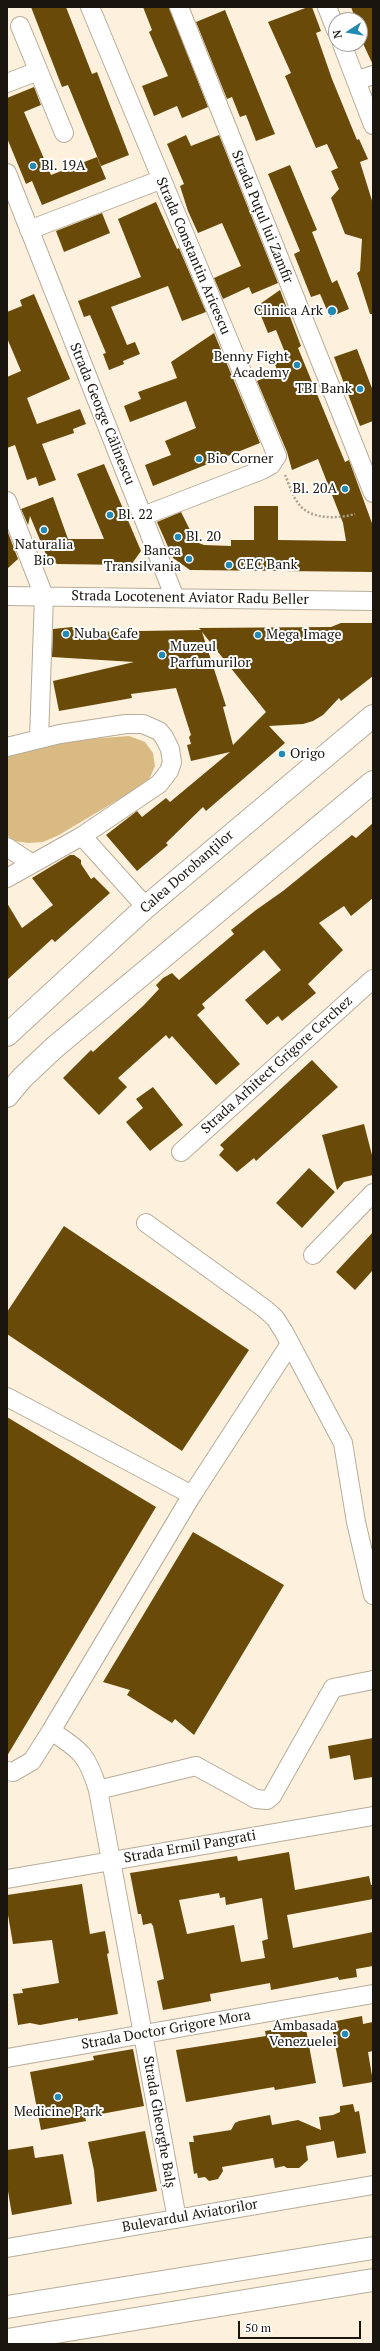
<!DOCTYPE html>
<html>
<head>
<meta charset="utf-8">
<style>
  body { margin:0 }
  #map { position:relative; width:380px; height:2351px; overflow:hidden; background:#fdf1dd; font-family:"PT Serif",serif }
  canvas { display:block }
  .frame { position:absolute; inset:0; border:8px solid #1a160f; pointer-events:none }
  .north { position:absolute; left:328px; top:12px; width:40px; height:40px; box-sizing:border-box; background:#fff; border:1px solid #a3a29f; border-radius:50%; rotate:258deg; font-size:11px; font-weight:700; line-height:16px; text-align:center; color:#1a160f }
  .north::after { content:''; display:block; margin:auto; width:14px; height:18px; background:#2289b2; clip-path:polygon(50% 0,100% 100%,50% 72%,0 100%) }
  .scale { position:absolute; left:238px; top:2321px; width:123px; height:18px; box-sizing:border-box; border:2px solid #1a160f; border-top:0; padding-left:5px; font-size:12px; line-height:14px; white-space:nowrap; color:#1a160f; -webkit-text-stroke:3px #fff; paint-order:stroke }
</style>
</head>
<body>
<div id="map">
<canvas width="380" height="2351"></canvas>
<div class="frame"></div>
<div class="north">N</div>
<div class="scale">50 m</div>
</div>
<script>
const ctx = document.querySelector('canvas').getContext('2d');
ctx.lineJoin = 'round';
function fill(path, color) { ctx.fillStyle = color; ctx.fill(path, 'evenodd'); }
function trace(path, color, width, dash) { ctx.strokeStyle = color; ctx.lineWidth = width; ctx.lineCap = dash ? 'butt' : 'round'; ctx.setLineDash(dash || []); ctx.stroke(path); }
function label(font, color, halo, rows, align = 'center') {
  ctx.font = font + ' "PT Serif",serif'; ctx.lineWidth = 4; ctx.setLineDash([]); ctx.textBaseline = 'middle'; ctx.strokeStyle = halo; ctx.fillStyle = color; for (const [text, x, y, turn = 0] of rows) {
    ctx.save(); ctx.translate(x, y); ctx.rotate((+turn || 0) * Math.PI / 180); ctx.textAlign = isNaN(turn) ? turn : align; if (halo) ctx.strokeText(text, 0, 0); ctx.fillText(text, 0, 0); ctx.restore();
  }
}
fill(new Path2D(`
  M129 736 145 742 153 753 155 766 148 782 59 835 43 842 29 843 14 841 7 835V756C31 740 98 739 129 736Z`), '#daba83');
fill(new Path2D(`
  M31 7H66L92 74 97 72 129 155 101 166 68 85 62 87Z
  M143 7H169L208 107 182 118 177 106 154 116 142 86 168 76 149 32 152 30Z
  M308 7H312L321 31 316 33 332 79 357 140 359 139 368 159 360 162 373 204V314H370L357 273 360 271 362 239 345 234 331 198 339 189 331 171 338 168 327 144 316 148 285 76 291 73 268 22Z
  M351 7H373V65L360 37V20H356Z
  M225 10 275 134 256 141 246 115 240 117 232 97 227 99 196 22Z
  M34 87 41 105 24 112 51 175 97 157 106 179 42 205 32 181 26 184 7 138V98Z
  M186 135 191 146 219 135 278 283 252 294 249 287 223 299 214 278 241 266 222 223 198 233 188 211 180 186 184 184 167 144Z
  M290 165 317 230 312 232 332 283 337 280 349 309 330 317 320 294 311 297 294 254 300 251 268 174Z
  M156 202 177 249 179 248 206 312 182 321 168 286 111 307 127 345 135 342 140 354 123 361 124 364 109 370 103 354 106 353 90 315 84 317 78 301 141 277 118 219Z
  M102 213 110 233 64 252 56 231Z
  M280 290 301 346 298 348 345 462 349 460 373 526V572L190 570 173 558 157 522 181 512 196 542 204 545 231 546V540H254V506H278V540L346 541 343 523 318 459 292 470 287 452 257 381 278 372 273 360 286 355 276 330 268 333 257 306Z
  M34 294 70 379 27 398 37 424 80 409 86 424 73 429 74 433 42 444 56 480 39 486 36 477 27 480 15 445 7 448V377L21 371 7 338V312L22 306 20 300Z
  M214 333 260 443 153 486 145 465 171 455 165 441 196 428 186 401 130 422 124 406 141 399 138 392 177 378 171 362Z
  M357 349 373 391V421L360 426 334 357Z
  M104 464 141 551 131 565 57 564 47 557 30 516 28 525 21 509 53 497 68 539H104L77 474Z
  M7 530 18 559 7 569Z
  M341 623H373V676L341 701 339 698 323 715 313 721 303 724 269 726 285 743 206 811 203 807 166 843 168 845 137 871 106 835 137 811 142 817 166 798 170 802 230 752 191 761 187 745 191 744 189 737 191 735 176 688 131 694 132 698 59 711 53 681 134 662 52 657 53 629 72 627 79 628 78 632 201 630 199 628 331 627ZM202 632 266 712 233 745 223 707 226 706Z
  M373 823V898L351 916 344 906 319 923 343 950 308 984 316 993 282 1021 278 1016 267 1025 245 1000 281 970 264 950 202 1004 205 1008 197 1015 240 1064 216 1085 172 1036 169 1039 166 1035 118 1078 127 1087 99 1115 63 1078 91 1050 93 1052 144 1005 159 989 156 985 163 978 172 973 179 980 234 934 231 930 256 910 283 891 352 835 356 838Z
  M70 855H74L81 860V864L91 879 94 877 110 893 55 942 52 939 7 980V903L22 928 53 905 32 878Z
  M312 1060 338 1087 256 1161 254 1158 237 1172 219 1155 224 1149 220 1145Z
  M153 1087 183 1125 150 1151 126 1122 143 1108 136 1099Z
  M364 1124 373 1159V1175L344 1182 337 1190 322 1135Z
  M309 1168 335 1192 302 1228 276 1203Z
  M64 1226 249 1350 182 1451 7 1334V1312Z
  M373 1232V1270L355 1290 336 1272Z
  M7 1417 156 1507 7 1756Z
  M193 1532 284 1585 194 1735 175 1719 172 1723 127 1695 130 1690 103 1682Z
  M373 1738V1777L354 1780 350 1755 330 1759 328 1746Z
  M289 1852 295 1890 369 1876 371 1885H373V1899L287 1915 293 1948 373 1932V1966L356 1969 357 1977 339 1980 338 1977 271 1990 270 1983 210 1994 211 2001 163 2010 157 1981 164 1979 153 1926 151 1923 143 1925 141 1914H138L130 1873 237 1856 238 1861ZM219 1893 220 1898 225 1897 226 1905 262 1898 268 1939 262 1941 265 1958 241 1962 234 1925 187 1934 179 1900Z
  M82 1884 90 1934 105 1931 109 1953 107 1954 118 2014 78 2021V2018L40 2025 30 2023 18 2025 13 1994 23 1993 22 1989 59 1983 52 1940 13 1944 7 1909V1895Z
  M362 2016 363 2024 373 2022V2051L368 2052 373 2082 343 2087 331 2022Z
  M305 2024 316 2083 275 2090 274 2087 186 2102 176 2050 266 2036 265 2031Z
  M133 2049 144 2106 85 2117 86 2121 41 2130 30 2072 94 2060 93 2056Z
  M353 2104 355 2112 359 2111 366 2153 337 2158 334 2141 306 2146 308 2160 299 2168H287L284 2166 275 2168 273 2158 222 2167 223 2171 218 2179 209 2181 205 2177 198 2178 197 2173 194 2174 189 2142H194L193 2136 231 2130 235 2123 239 2121 270 2115 272 2125 298 2120 321 2130 319 2117 333 2115 340 2112V2106Z
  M145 2131 157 2191 97 2202 94 2170 88 2142Z
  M33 2146 35 2158 63 2154 72 2204 12 2215 7 2185V2150Z`), '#694a08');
const minor = new Path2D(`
  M90 7 277 456 271 465 262 470 143 516
  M179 7 373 493
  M327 7 336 30
  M20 26 64 133
  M342 44 373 125
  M356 81 373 75
  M7 83 38 71
  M7 173 175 598
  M29 230 160 180
  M7 501 44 596 39 739
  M7 596 373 601
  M7 747 60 734 126 724H143L159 731 164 737 170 749 172 762 169 771 159 784 82 836 7 878
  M82 836 146 907
  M7 847 31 863
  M181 1152 373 979
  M146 1223 265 1309 275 1318 284 1332 343 1443 356 1522 373 1595
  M313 1255 373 1193
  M7 1397 192 1495
  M51 1731C81 1750 88 1756 98 1790L177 2219
  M7 1771 13 1772 32 1761 51 1731 192 1495 290 1344
  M98 1790 196 1766 256 1799 267 1800 272 1796 333 1688 373 1680
  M7 1879 373 1816
  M7 2058 373 1994
  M7 2248 373 2185`);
const major = new Path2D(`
  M7 1035 146 907 373 716
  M7 1096 22 1078 55 1047 373 782
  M7 2307 373 2248
  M7 2340 373 2280`);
trace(minor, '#b7ac99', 20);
trace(major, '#b7ac99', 24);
trace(new Path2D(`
  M285 475C289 484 292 495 298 503 309 520 338 519 355 514`), '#aba192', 2.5, [2, 2]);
trace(minor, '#fff', 18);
trace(major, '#fff', 22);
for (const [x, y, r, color] of [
  [33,166,4,"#2289b2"],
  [332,311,5,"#2289b2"],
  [297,365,4,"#2289b2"],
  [360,389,4,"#2289b2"],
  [199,459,4,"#2289b2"],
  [345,489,4,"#2289b2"],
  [110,515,4,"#2289b2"],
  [44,530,4,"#2289b2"],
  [178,537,4,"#2289b2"],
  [189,559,4,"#2289b2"],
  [229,565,4,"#2289b2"],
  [66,634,4,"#2289b2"],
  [258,635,4,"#2289b2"],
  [162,655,4,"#2289b2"],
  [282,754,4,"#2289b2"],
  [345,2034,4,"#2289b2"],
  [58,2097,4,"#2289b2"]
]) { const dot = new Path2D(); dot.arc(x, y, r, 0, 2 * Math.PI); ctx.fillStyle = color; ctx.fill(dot); trace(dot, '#fff', 1.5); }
label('14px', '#1a160f', '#fff', [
  ["Bl. 19A",41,166],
  ["Clinica Ark",323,311,"right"],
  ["Benny Fight",289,357,"right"],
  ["Academy",289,373,"right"],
  ["TBI Bank",352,389,"right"],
  ["Bio Corner",207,459],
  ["Bl. 20A",337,489,"right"],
  ["Bl. 22",118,515],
  ["Bl. 20",186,537],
  ["Naturalia",44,545,"center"],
  ["Bio",44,561,"center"],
  ["Banca",181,551,"right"],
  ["Transilvania",181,567,"right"],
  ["CEC Bank",237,565],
  ["Nuba Cafe",74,634],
  ["Mega Image",266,635],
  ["Muzeul",170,647],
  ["Parfumurilor",170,663],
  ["Origo",290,754],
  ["Ambasada",337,2026,"right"],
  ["Venezuelei",337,2042,"right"],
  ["Medicine Park",58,2112,"center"]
], 'left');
label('14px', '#1a160f', '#fff', [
  ["Strada Puțul lui Zamfir",262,217,68],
  ["Strada Constantin Aricescu",193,256,67],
  ["Strada George Călinescu",102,414,68],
  ["Strada Locotenent Aviator Radu Beller",190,598,1],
  ["Calea Dorobanților",187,872,-41],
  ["Strada Arhitect Grigore Cerchez",277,1065,-42],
  ["Strada Ermil Pangrati",190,1847,-10],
  ["Strada Doctor Grigore Mora",166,2030,-10],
  ["Strada Gheorghe Balș",159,2122,80],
  ["Bulevardul Aviatorilor",190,2216,-10]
]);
</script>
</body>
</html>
